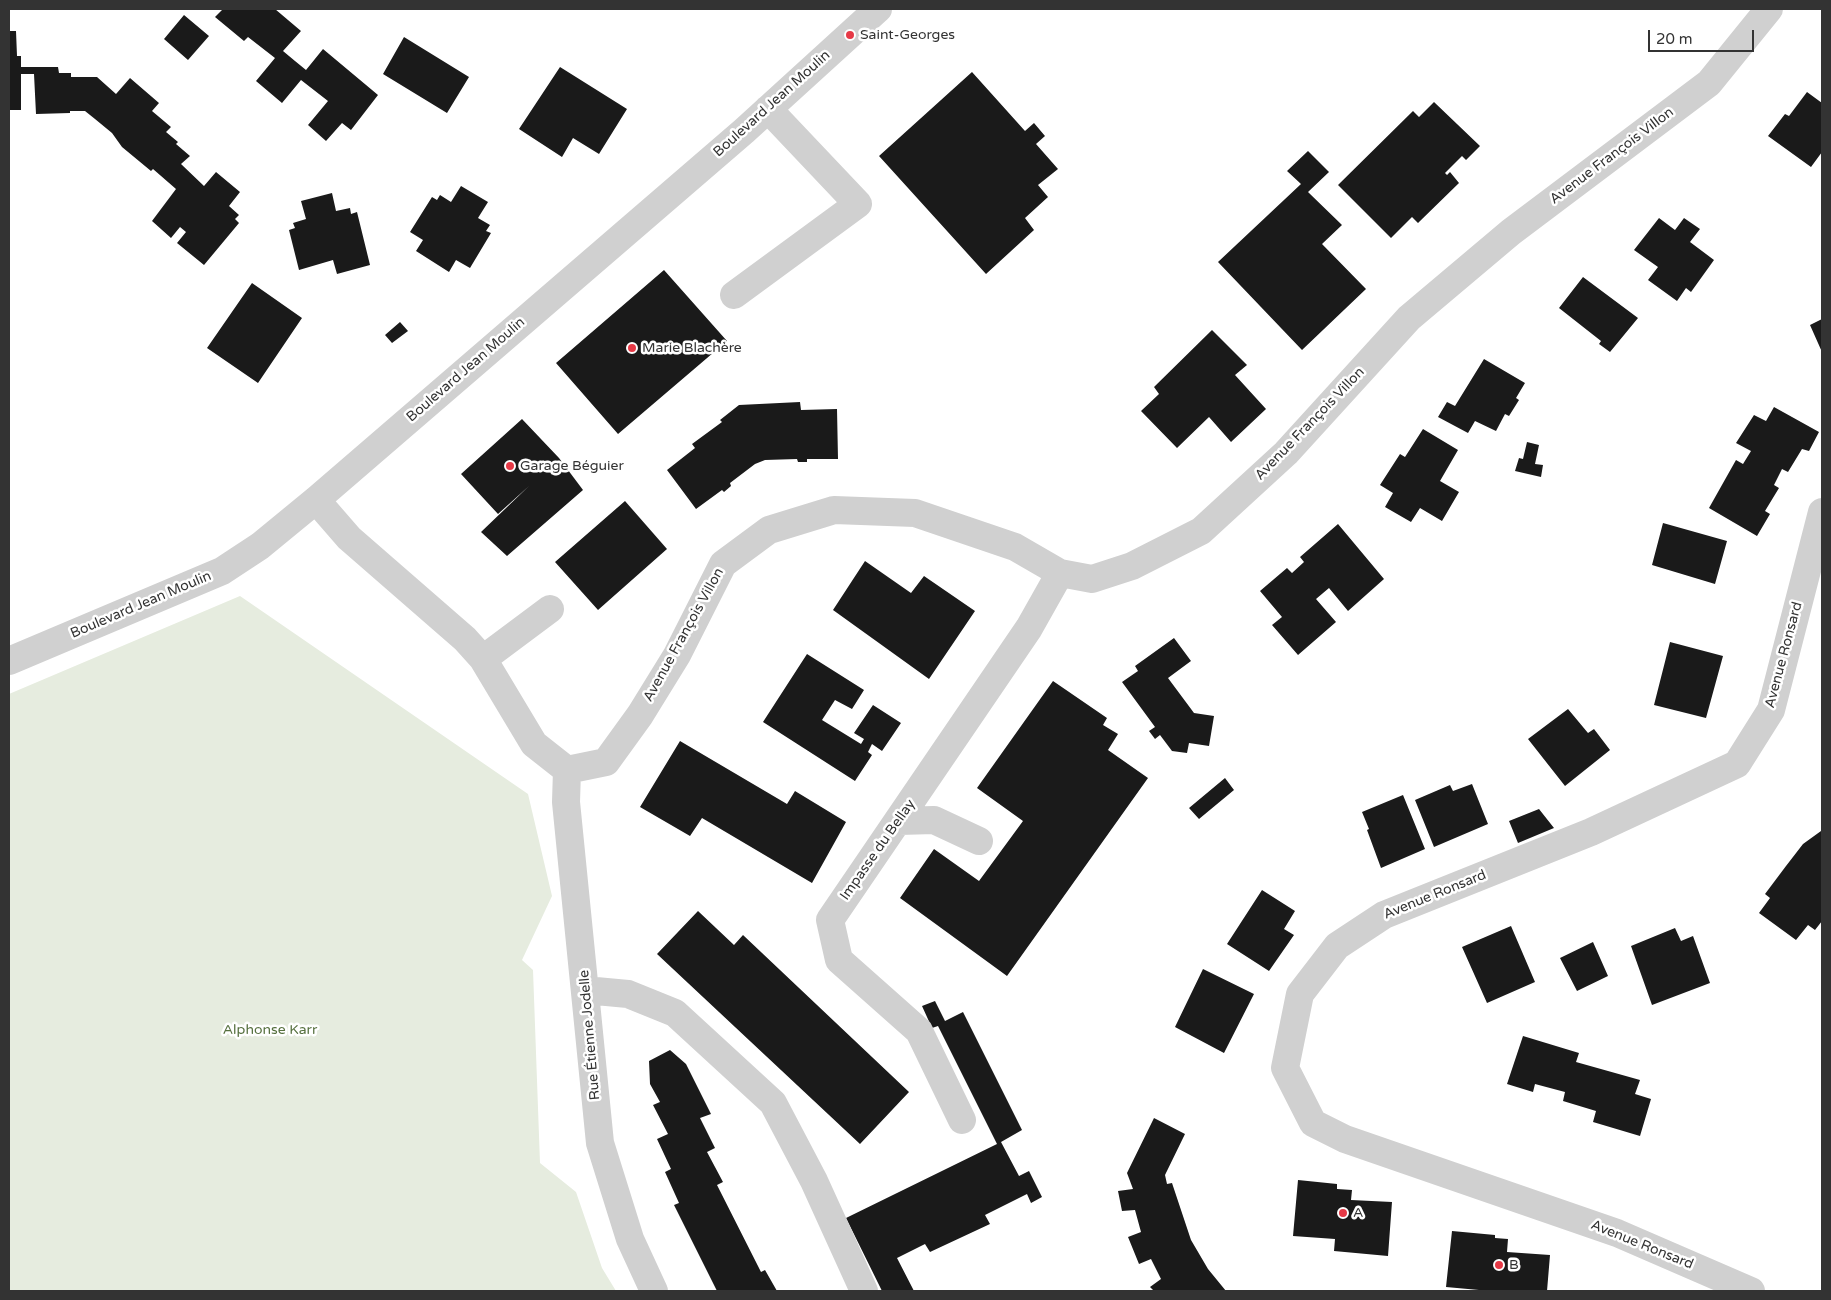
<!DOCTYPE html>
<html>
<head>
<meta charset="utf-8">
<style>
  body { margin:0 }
  #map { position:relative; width:1831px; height:1300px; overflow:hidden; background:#fff; font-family:"Varela Round",sans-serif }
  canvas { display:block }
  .frame { position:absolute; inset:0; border:10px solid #333; pointer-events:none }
  .scale { position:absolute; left:1648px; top:30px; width:106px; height:22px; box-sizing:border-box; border:2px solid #333; border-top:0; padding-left:6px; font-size:15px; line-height:18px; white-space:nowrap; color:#333; -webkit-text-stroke:4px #fff; paint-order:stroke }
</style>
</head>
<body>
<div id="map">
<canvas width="1831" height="1300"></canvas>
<div class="frame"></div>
<div class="scale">20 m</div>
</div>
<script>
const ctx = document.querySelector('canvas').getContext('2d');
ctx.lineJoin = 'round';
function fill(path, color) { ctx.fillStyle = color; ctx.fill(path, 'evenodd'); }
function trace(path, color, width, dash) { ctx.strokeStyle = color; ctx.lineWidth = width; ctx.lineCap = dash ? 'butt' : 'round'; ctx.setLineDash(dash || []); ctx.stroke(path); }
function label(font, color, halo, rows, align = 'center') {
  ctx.font = font + ' "Varela Round",sans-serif'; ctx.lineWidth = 5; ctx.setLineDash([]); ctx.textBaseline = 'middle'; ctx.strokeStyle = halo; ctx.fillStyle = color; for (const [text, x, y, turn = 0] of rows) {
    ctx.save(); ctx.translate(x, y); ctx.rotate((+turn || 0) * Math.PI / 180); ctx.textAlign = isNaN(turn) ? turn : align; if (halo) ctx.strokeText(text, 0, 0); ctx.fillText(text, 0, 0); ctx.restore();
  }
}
fill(new Path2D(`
  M240 596 528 794 552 896 522 960 533 970 540 1163 576 1192 602 1268 616 1291H9V694Z`), '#e6ecdf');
fill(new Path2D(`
  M223 9H275L301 31 283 51 295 61 306 70 323 49 378 95 351 130 342 123 326 141 308 125 328 101 301 80 282 103 256 81 275 58 248 37 244 41 215 17Z
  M184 15 209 36 188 60 164 39Z
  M9 31H16L17 56H21V67H58L59 73H71V77H97L116 94 130 78 159 103 152 111 171 127 166 132 178 142 176 144 190 156 181 164 204 186 216 172 240 192 229 206 239 215 235 219 239 223 204 265 177 243 186 232 180 227 171 238 152 221 176 189 153 169 151 171 122 147 112 133 95 119 85 111H70V113L36 114 34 74H21V110H9Z
  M404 37 469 77 447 113 383 74Z
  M560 67 627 109 599 154 573 138 562 157 519 129Z
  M972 72 1025 131 1034 123 1045 136 1036 144 1058 169 1038 185 1048 197 1025 218 1034 230 986 274 879 156Z
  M1807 92 1822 103V152L1811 167 1768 136 1785 114 1789 116Z
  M1434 102 1480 146 1466 160 1462 156 1445 173 1447 175 1450 172 1459 183 1418 223 1412 217 1391 238 1338 185 1413 111 1419 117Z
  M1308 151 1329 172 1308 192 1342 225 1322 244 1366 289 1302 350 1218 262 1301 184 1287 171Z
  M461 186 488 202 478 218 490 225 486 231 491 233 470 268 456 260 449 272 416 251 423 240 410 232 432 197 437 200 440 195 451 202Z
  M332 193 336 211 350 208 351 214 357 212 370 265 337 274 333 260 299 270 289 230 295 228 293 223 306 219 301 201Z
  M1659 218 1675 230 1684 218 1700 229 1690 242 1714 260 1691 292 1686 288 1677 301 1648 280 1658 267 1634 250Z
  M664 270 727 341 618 434 556 363Z
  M1583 277 1638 318 1610 352 1599 344 1601 341 1559 308Z
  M252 283 302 318 258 383 207 348Z
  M1822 319V352L1810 325Z
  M400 322 408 331 392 343 385 335Z
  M1212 330 1247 365 1235 375 1266 409 1231 442 1209 417 1177 448 1141 411 1159 394 1154 387Z
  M1484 359 1525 383 1516 398 1519 400 1509 416 1505 414 1496 431 1475 421 1468 433 1438 417 1447 402 1455 406Z
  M800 402 801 410 837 409 838 459H807V462H798L797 459 765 460 755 464 730 483 731 486 724 492 722 490 696 509 667 470 695 448 692 444 722 422 720 420 739 405Z
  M1774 407 1819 432 1809 451 1802 449 1788 472 1782 469 1774 485 1779 488 1765 511 1770 514 1757 536 1709 508 1736 460 1743 464 1751 451 1736 443 1754 415 1766 421Z
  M522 419 559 458 583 490 507 556 481 532 529 486 498 514 461 474Z
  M1423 429 1458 450 1440 481 1459 492 1442 521 1420 508 1411 522 1385 507 1393 493 1380 485 1400 454 1405 457Z
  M1527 442 1539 445 1535 464 1543 465 1541 477 1515 471 1519 458 1523 459Z
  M625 501 667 549 598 610 555 562Z
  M1663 523 1727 541 1715 584 1652 565Z
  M1338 524 1384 579 1348 611 1329 588 1316 599 1336 622 1298 655 1272 625 1282 617 1260 591 1287 568 1292 573 1304 562 1300 557Z
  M865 561 911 593 924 576 975 611 929 679 833 610Z
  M1174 638 1191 661 1168 678 1194 713 1214 716 1209 746 1189 743 1187 753 1172 751 1160 735 1155 739 1149 731 1155 727 1122 682 1138 671 1135 666Z
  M1670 642 1723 656 1706 718 1654 705Z
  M807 654 864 690 852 709 835 700 822 720 861 744 864 739 854 733 873 705 901 723 882 751 872 744 868 752 872 755 855 781 763 722Z
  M1053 681 1107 718 1103 725 1118 734 1108 750 1148 778 1007 976 900 898 934 849 979 881 1023 821 977 788Z
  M1568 709 1588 733 1594 729 1610 750 1565 786 1528 739Z
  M680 741 787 804 795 791 846 822 812 883 702 818 690 836 640 807Z
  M1225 778 1234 790 1199 819 1189 808Z
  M1472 784 1488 824 1434 847 1415 800 1450 785 1453 791Z
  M1403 795 1425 849 1381 868 1367 830 1369 829 1362 812Z
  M1539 809 1554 828 1518 843 1509 821Z
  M1821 831 1822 921 1815 930 1808 925 1796 940 1759 913 1770 898 1765 894 1786 866 1803 844Z
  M1262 890 1295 911 1284 929 1294 935 1269 971 1227 944Z
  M698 911 734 945 743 935 909 1092 860 1144 657 954Z
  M1511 926 1535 982 1487 1003 1462 947Z
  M1675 928 1681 941 1693 936 1710 983 1652 1005 1631 946Z
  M1593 942 1608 976 1577 991 1560 958Z
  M1203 969 1254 994 1224 1053 1175 1027Z
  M935 1001 945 1021 963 1012 1022 1130 1001 1142 1019 1176 1029 1171 1042 1197 1031 1203 1027 1194 985 1215 990 1224 930 1252 925 1244 897 1258 914 1291H882L846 1218 997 1144 938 1026 932 1028 922 1006Z
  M1523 1036 1579 1053 1576 1062 1640 1080 1635 1094 1651 1099 1640 1136 1593 1122 1596 1111 1563 1101 1565 1092 1535 1084 1533 1092 1507 1084Z
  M670 1050 686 1064 711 1114 700 1118 715 1148 707 1152 723 1182 717 1185 761 1272 765 1270 777 1291H717L674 1205 679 1203 665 1172 671 1169 657 1139 668 1134 653 1105 660 1102 650 1084 649 1061Z
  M1154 1118 1185 1134 1165 1175 1167 1184 1172 1183 1191 1240 1208 1269 1226 1291H1154L1150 1287 1161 1279 1151 1259 1139 1264 1128 1237 1141 1232 1135 1210 1122 1211 1118 1191 1133 1189 1127 1173Z
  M1298 1180 1337 1184V1189L1352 1190 1351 1200 1392 1202 1388 1256 1334 1251 1335 1239 1293 1236Z
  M1452 1231 1495 1235V1238L1508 1239 1507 1252 1550 1255 1547 1291H1490L1446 1287Z`), '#1a1a1a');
trace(new Path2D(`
  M734 295 858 204 768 109
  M316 500 349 538 465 639 483 659 534 744 567 770 606 762 640 715 677 655 723 564 769 530 834 510 915 513 1015 547 1060 573 1092 579 1132 566 1201 531 1286 453 1409 318 1511 232 1709 83 1769 9
  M483 659 550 609
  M9 661 222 571 260 546 316 500 744 131 878 9
  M567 770 566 802 600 1143 630 1239 654 1291
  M899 821 934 820 979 841
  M585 990 628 994 675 1013 773 1103 814 1181 864 1291
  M962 1120 919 1031 839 960 830 920 1029 628 1060 573
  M1751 1291 1617 1233 1345 1139 1313 1123 1285 1068 1300 994 1337 946 1384 915 1591 832 1737 764 1771 710 1822 512`), '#d0d0d0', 28);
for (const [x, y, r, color] of [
  [850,35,5,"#e63946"],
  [632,348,5,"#e63946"],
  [510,466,5,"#e63946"],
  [1343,1213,5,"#e63946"],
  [1499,1265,5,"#e63946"]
]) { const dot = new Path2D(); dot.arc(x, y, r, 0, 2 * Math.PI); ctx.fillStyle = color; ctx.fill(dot); trace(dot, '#fff', 2); }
label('14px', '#333', '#fff', [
  ["Saint-Georges",860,35],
  ["Marie Blachère",642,348],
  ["Garage Béguier",520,466],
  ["A",1353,1213],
  ["B",1509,1265]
], 'left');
label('14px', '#333', '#fff', [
  ["Boulevard Jean Moulin",772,104,-42],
  ["Avenue François Villon",1612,156,-37],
  ["Boulevard Jean Moulin",466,370,-41],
  ["Avenue François Villon",1310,424,-46],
  ["Boulevard Jean Moulin",141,605,-23],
  ["Avenue François Villon",684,635,-61],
  ["Avenue Ronsard",1784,655,-75],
  ["Impasse du Bellay",878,850,-55],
  ["Avenue Ronsard",1435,895,-22],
  ["Rue Étienne Jodelle",590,1035,-95],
  ["Avenue Ronsard",1642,1245,22]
]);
label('14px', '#56703f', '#fff', [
  ["Alphonse Karr",270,1030]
]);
</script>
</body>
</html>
